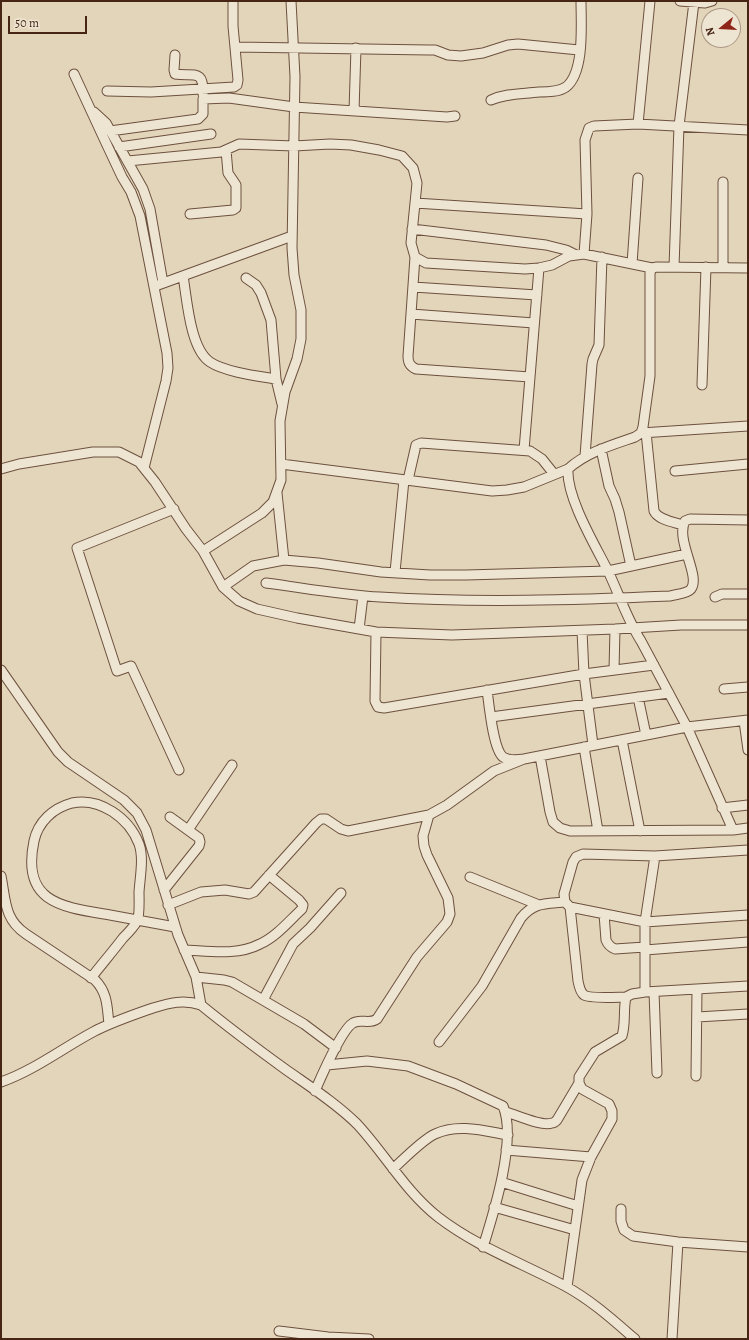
<!DOCTYPE html>
<html>
<head>
<meta charset="utf-8">
<style>
  body { margin:0 }
  #map { position:relative; width:749px; height:1340px; overflow:hidden; background:#e3d5ba; font-family:Alegreya,serif }
  canvas { display:block }
  .frame { position:absolute; inset:0; border:2px solid #462515; pointer-events:none }
  .north { position:absolute; left:701px; top:8px; width:40px; height:40px; box-sizing:border-box; background:#ede4d2; border:1px solid #aa9886; border-radius:50%; rotate:252deg; font-size:11px; font-weight:700; line-height:16px; text-align:center; color:#462515 }
  .north::after { content:''; display:block; margin:auto; width:14px; height:18px; background:#8f2418; clip-path:polygon(50% 0,100% 100%,50% 72%,0 100%) }
  .scale { position:absolute; left:8px; top:16px; width:79px; height:18px; box-sizing:border-box; border:2px solid #462515; border-top:0; padding-left:5px; font-size:12px; line-height:14px; white-space:nowrap; color:#462515; -webkit-text-stroke:3px #ede4d2; paint-order:stroke }
</style>
</head>
<body>
<div id="map">
<canvas width="749" height="1340"></canvas>
<div class="frame"></div>
<div class="north">N</div>
<div class="scale">50 m</div>
</div>
<script>
const ctx = document.querySelector('canvas').getContext('2d');
ctx.lineJoin = 'round';
function trace(path, color, width, dash) { ctx.strokeStyle = color; ctx.lineWidth = width; ctx.lineCap = dash ? 'butt' : 'round'; ctx.setLineDash(dash || []); ctx.stroke(path); }
const street = new Path2D(`
  M680 1 705 3 712 1
  M236 47 429 50H435L448 55 461 56 483 53 508 45 518 44 579 50
  M175 55 174 70 175 74C193 77 204 68 203 94
  M74 74 106 143 122 177 131 192 140 216 167 353 168 368 166 381 144 468
  M107 91 151 92 234 87 237 85 238 80 233 26V1
  M491 100C506 93 523 94 539 92 548 92 559 92 566 87 585 72 581 23 581 1
  M354 111 356 48
  M94 112 106 123 143 189 150 209 163 283
  M638 124 650 1
  M110 131 198 119 203 114V99L229 98 294 107 447 117 455 116
  M119 147 211 134
  M128 161 221 152 239 144 294 146 330 144 351 145 379 150 402 156 413 168 417 183 411 243 415 257 426 263 525 269 539 268 552 265 569 256 584 254 652 268
  M415 203 587 214
  M190 214 233 210 236 208V185L228 173 226 150
  M412 229 546 245 566 250 576 255
  M584 254 587 214 585 140 589 128 594 126 638 124 748 130
  M415 257 408 356C408 363 410 366 416 369L530 377
  M632 264 638 178
  M674 267 679 126 694 2
  M723 267V182
  M183 276C187 299 190 349 210 362 225 372 258 376 276 379
  M246 278 256 285 261 293 271 320 276 379 282 404
  M158 285 292 236
  M413 287 537 295
  M411 314 534 323
  M702 385 706 267
  M646 432 654 511C658 520 674 522 683 525
  M641 433 748 426
  M601 449 609 486 615 499 619 512 631 566
  M524 450 539 268
  M585 456 592 364 593 359 599 345 602 257
  M281 464 492 491 507 490 524 487 568 469
  M1 469 19 464 93 452H119L139 462 155 482 186 529 203 551 223 587 239 601 257 609 297 618 376 632 452 635 615 629 681 625H748
  M675 471 748 464
  M408 480 416 445 421 443 530 451 542 459 554 474
  M277 493 284 560
  M174 509 77 548 117 671 131 666 179 770
  M203 551 262 513 273 502 281 480 280 421 285 392 297 359 301 339V310L294 275 292 248 295 77 291 1
  M395 572 404 480
  M266 583C304 588 342 595 380 597 477 603 574 600 670 596 676 594 687 594 691 589 701 576 675 540 685 521L690 519 748 520
  M223 587 253 566 284 560 318 563 381 572 430 575H466L608 571 687 554
  M715 597 722 594H748
  M359 629 363 596
  M582 631 584 674 593 745
  M376 632 375 701 378 707 384 708 584 674 654 665
  M1 670 58 752 68 762 124 800 137 813 146 830 178 935 196 977 201 1005
  M614 670 615 629
  M724 689 748 687
  M487 690C489 704 493 749 503 757 509 761 517 760 524 759L687 727 748 720
  M638 697 646 735
  M491 717 669 693
  M744 721 748 750
  M622 740 640 831
  M584 747 598 831
  M540 756 550 812 553 822 560 828 570 831 733 830 748 828
  M722 808 748 805
  M188 830 232 765
  M733 830 687 727 641 641C627 619 619 594 608 571 595 545 566 497 568 469 587 452 612 445 635 437L641 433 643 427 650 376V273L652 268 657 267 748 268
  M748 850 655 856 583 854 576 857 573 862 564 894 565 902 570 907 645 922 748 915
  M1 876C6 901 4 919 26 934L95 980C108 993 107 1008 109 1024
  M470 877 539 905
  M164 890 199 846 200 842 199 838 170 817
  M168 905 201 892 225 890 249 894 254 892 316 823 321 819H326L341 829 348 831 429 815 447 805 494 771 524 759
  M570 907 578 981C579 986 580 992 584 995 590 999 618 997 626 997
  M604 914 606 940C608 945 610 947 615 949L645 947
  M184 950C209 951 237 956 260 944 276 937 289 921 302 909L303 905 299 900 269 875
  M645 950 748 942
  M196 977 224 980 232 982 304 1024 336 1048
  M91 978C102 964 113 951 123 938 128 933 134 927 137 921 140 916 139 899 139 892 140 877 144 858 139 844 129 818 100 797 72 803 53 808 38 822 34 841 21 903 62 907 110 915 132 919 153 923 175 927
  M645 992V922L655 856
  M654 992 657 1073
  M263 1000 293 944 310 928 341 893
  M697 1017 748 1014
  M439 1042 482 986 521 918C534 902 545 904 565 902
  M327 1065 367 1061 408 1066 456 1084 503 1106C517 1139 494 1212 483 1247
  M696 1076 697 989
  M1 1082C33 1071 63 1048 93 1032 112 1022 133 1015 153 1008 169 1003 184 999 201 1005 228 1027 256 1048 285 1069 309 1086 336 1103 357 1124 385 1154 405 1191 438 1217 477 1247 522 1263 565 1286 591 1300 613 1320 635 1339
  M315 1091C321 1077 342 1029 353 1023 361 1018 369 1025 377 1019L417 957 447 922 450 914 448 898 427 855 424 846 423 836 429 815
  M506 1112C517 1115 542 1127 552 1123 554 1123 556 1121 557 1120L579 1083
  M506 1150 591 1157
  M393 1169C404 1159 422 1140 435 1134 458 1123 485 1131 508 1135
  M501 1182 578 1206
  M494 1207 575 1230
  M621 1209V1221L624 1230 633 1236 678 1242 748 1247
  M567 1287 582 1180 591 1157 612 1119V1111L609 1104 582 1089 579 1083V1077L595 1052 622 1036C626 1023 623 1010 626 997L632 994 645 992 748 986
  M279 1331 328 1337 369 1339
  M672 1339 678 1242`);
trace(street, '#6d513e', 11);
trace(street, '#ede4d2', 9);
</script>
</body>
</html>
